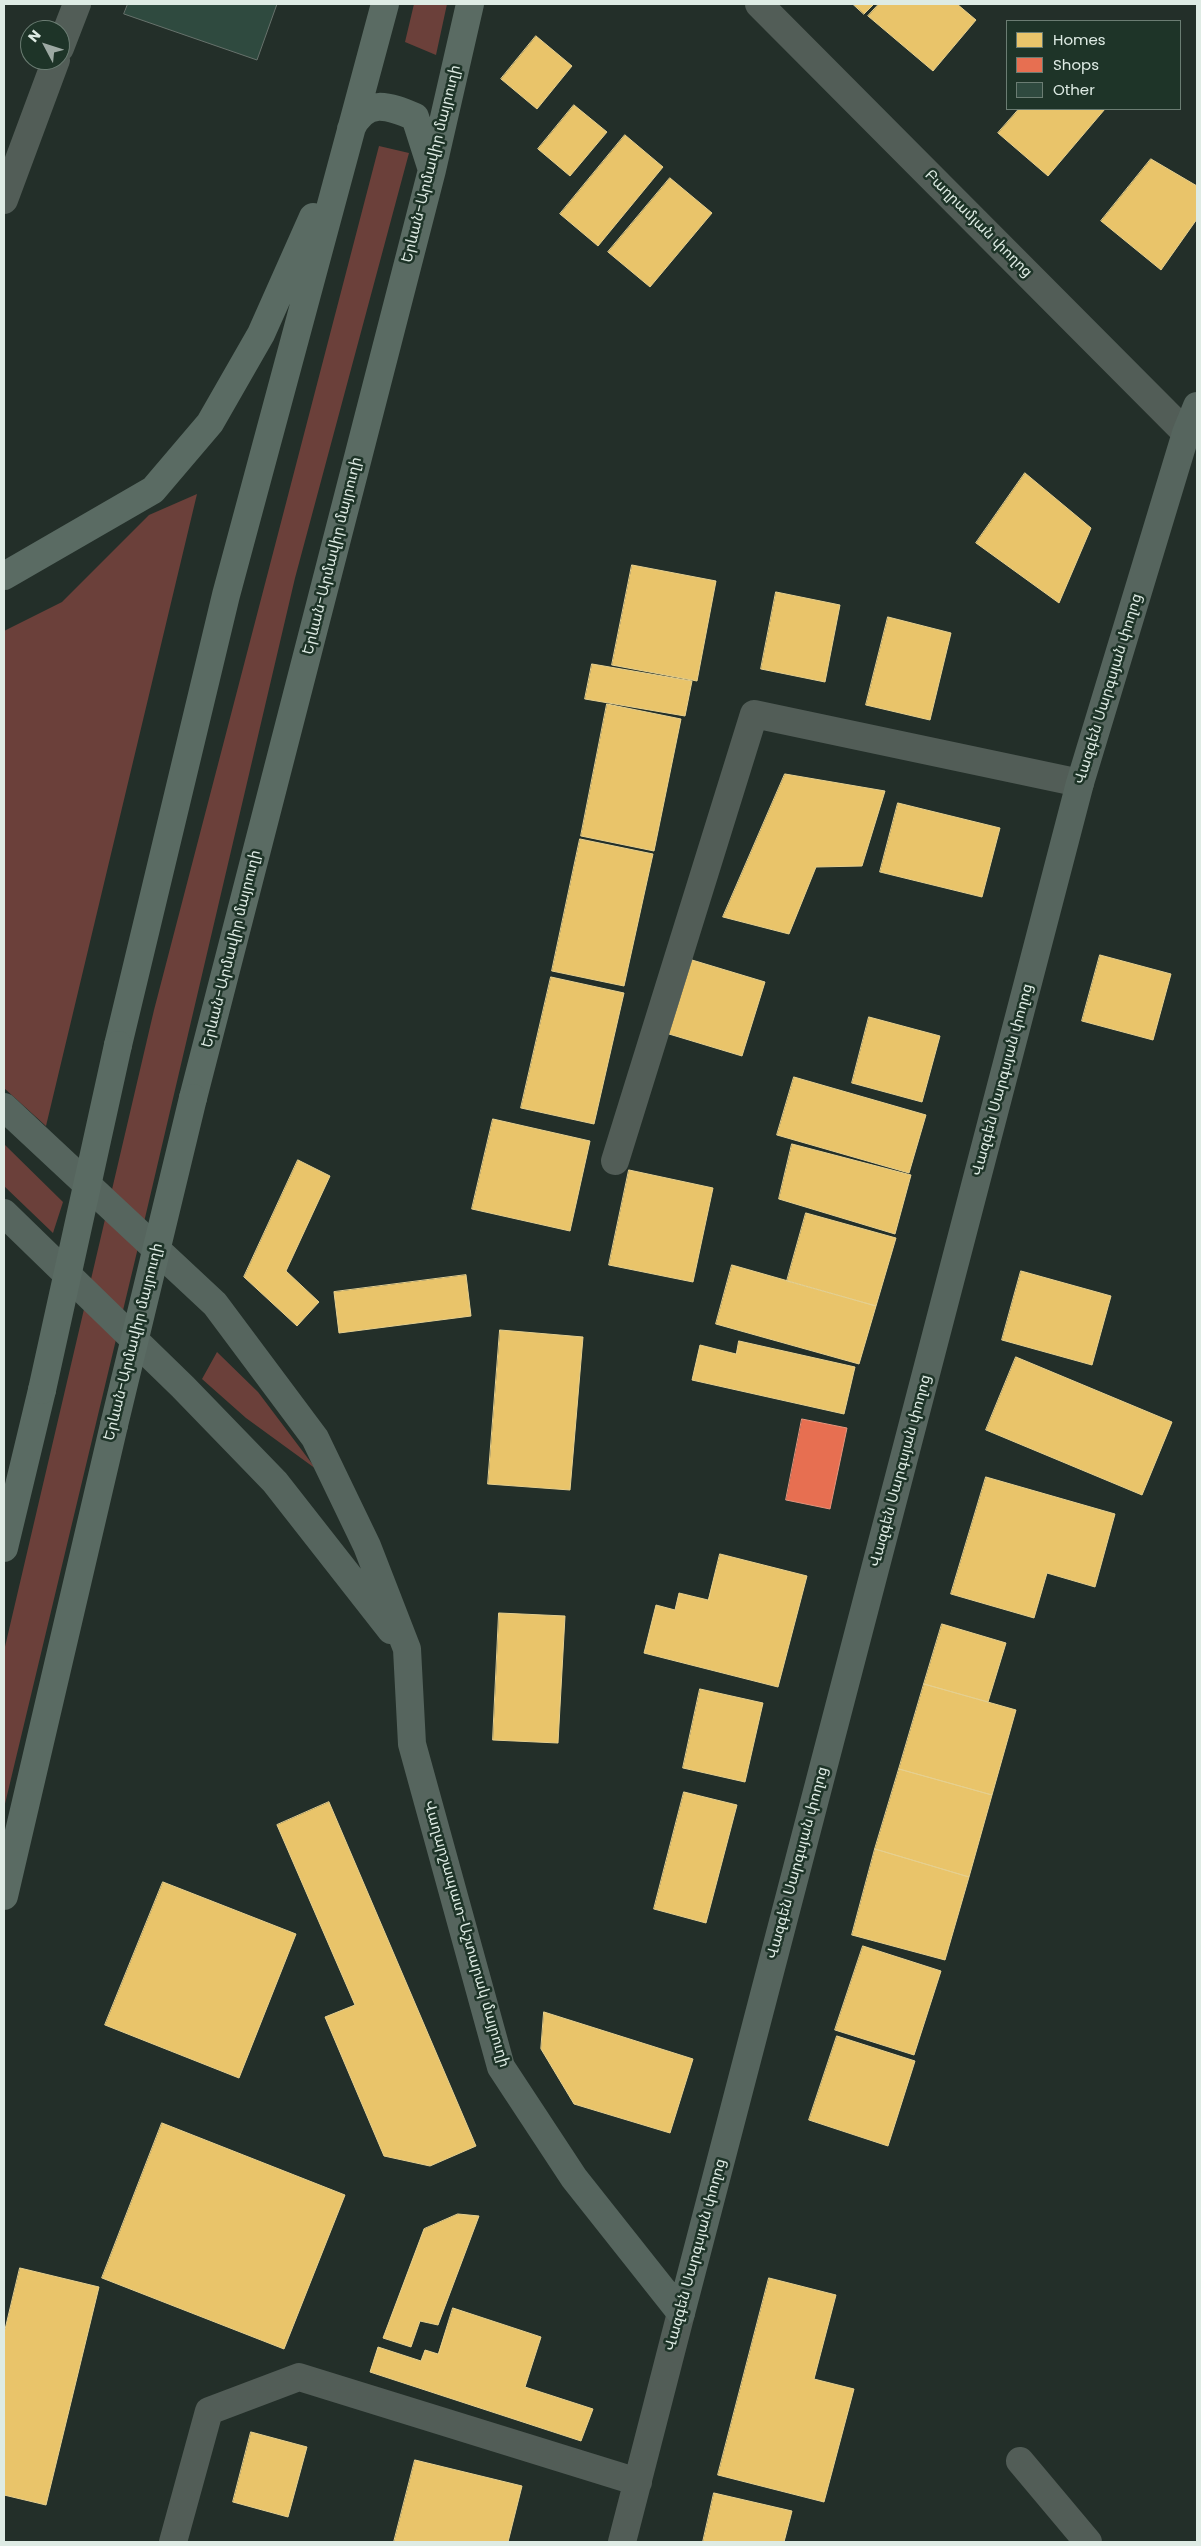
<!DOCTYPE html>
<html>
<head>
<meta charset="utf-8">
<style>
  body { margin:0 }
  #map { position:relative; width:1201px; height:2546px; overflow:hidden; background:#232f29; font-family:Poppins,sans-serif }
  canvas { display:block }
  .frame { position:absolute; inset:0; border:5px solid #deebe4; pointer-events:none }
  .legend { position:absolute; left:1006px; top:20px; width:175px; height:90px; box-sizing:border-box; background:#1e3428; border:1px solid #6b7d73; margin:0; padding:6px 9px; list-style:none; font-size:15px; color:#deebe4 }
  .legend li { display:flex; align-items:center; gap:10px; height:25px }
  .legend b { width:25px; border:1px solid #6b7d73 }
  .north { position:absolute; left:20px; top:20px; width:50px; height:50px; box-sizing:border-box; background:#1e3428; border:1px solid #6b7d73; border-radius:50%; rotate:310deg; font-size:14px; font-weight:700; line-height:20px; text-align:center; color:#deebe4 }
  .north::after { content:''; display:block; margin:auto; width:18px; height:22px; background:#9da9a3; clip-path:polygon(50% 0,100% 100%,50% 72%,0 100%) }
</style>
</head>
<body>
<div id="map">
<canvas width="1201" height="2546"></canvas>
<div class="frame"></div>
<ul class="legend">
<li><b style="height:14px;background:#e9c46a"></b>Homes</li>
<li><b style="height:14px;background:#e76f51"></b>Shops</li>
<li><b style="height:14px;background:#2f4a3f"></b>Other</li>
</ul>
<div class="north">N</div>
</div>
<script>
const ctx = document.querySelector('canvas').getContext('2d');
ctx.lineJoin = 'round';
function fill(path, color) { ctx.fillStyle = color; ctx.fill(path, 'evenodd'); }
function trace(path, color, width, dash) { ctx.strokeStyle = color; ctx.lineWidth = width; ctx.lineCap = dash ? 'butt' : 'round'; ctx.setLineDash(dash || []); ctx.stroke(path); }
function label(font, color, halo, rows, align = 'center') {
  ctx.font = font + ' Poppins,"Noto Sans Armenian",sans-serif'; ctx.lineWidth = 5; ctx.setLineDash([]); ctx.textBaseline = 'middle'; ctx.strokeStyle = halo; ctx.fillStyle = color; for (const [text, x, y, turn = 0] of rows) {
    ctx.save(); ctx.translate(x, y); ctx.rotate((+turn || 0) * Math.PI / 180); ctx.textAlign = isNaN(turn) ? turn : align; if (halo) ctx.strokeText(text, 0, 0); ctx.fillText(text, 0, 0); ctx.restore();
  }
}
fill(new Path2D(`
  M414 4H447L436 55 405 42Z
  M379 146 409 153 295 578 141 1235 4 1808V1651L154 1010Z
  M197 494 46 1126 4 1088V631L62 602 149 515Z
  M4 1144 63 1202 53 1233 4 1186Z
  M217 1352 258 1392 316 1469 246 1418 202 1379Z`), '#6b403a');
const homes = new Path2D(`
  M853 4H874L864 14Z
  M879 4H957L976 20 933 71 868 16Z
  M536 36 572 66 537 109 501 79Z
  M574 105 607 132 570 176 538 149Z
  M1019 109H1105L1048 176 998 133Z
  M625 135 663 167 598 246 560 214Z
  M1151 159 1197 186V219L1161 270 1101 221Z
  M670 178 712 213 650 287 608 252Z
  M1025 473 1091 528 1059 603 976 543Z
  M632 565 716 581 697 681 612 665Z
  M776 592 840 605 825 682 761 669Z
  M888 617 951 633 930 720 866 705Z
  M592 664 692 681 685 716 585 699Z
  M607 704 681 719 654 851 581 836Z
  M785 774 885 791 862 866 816 867 789 934 723 917Z
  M898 803 1000 828 982 897 880 872Z
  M580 839 653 854 624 986 552 971Z
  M1100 955 1171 974 1153 1040 1082 1021Z
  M692 960 765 982 742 1056 669 1034Z
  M551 977 624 993 594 1124 521 1108Z
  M869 1017 940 1036 922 1102 852 1083Z
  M794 1077 926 1115 909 1173 777 1135Z
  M493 1119 590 1141 570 1231 472 1209Z
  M792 1144 911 1175 895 1234 779 1199Z
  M298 1160 330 1176 286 1271 319 1302 297 1326 244 1277Z
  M629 1170 713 1188 693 1282 609 1265Z
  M806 1213 896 1238 876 1306 787 1281Z
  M732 1265 876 1306 859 1364 716 1324Z
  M1021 1271 1111 1296 1092 1365 1002 1340Z
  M466 1275 471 1316 339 1333 334 1292Z
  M500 1330 583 1337 570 1490 488 1484Z
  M739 1341 855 1367 844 1414 692 1380 700 1345 736 1354Z
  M1016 1357 1172 1422 1142 1495 986 1430Z
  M986 1477 1115 1514 1095 1587 1047 1573 1034 1618 951 1594Z
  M720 1554 807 1576 778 1687 644 1653 656 1605 675 1610 679 1593 708 1600Z
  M499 1613 565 1616 558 1743 493 1740Z
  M942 1624 1006 1643 988 1702 924 1684Z
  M924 1684 1016 1710 992 1795 899 1769Z
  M700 1689 763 1703 745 1782 683 1768Z
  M899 1769 992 1795 969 1877 875 1849Z
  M684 1792 737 1805 706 1923 654 1909Z
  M329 1802 476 2146 430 2166 384 2156 325 2017 355 2005 277 1825Z
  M875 1849 969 1877 945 1960 852 1935Z
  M163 1882 296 1934 239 2078 105 2025Z
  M863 1946 941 1971 914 2055 835 2030Z
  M544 2012 693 2059 670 2133 574 2104 541 2049Z
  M837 2036 915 2061 888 2146 809 2120Z
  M162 2123 345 2195 284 2349 102 2278Z
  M458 2214 479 2216 438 2325 420 2321 411 2347 383 2338 424 2229Z
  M20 2268 99 2287 46 2505 4 2495V2334Z
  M769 2278 836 2295 814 2379 854 2389 824 2502 718 2475Z
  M453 2308 541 2337 525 2387 593 2409 581 2441 370 2372 378 2347 421 2361 425 2350 438 2354Z
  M251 2432 307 2447 288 2517 233 2502Z
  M415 2460 522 2486 508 2542H394Z
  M714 2493 792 2511 784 2542H703Z`);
fill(homes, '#e9c46a');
trace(homes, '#e6d08f', 1);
const shops = new Path2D(`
  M802 1419 847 1428 830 1509 786 1500Z`);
fill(shops, '#e76f51');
trace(shops, '#e4947d', 1);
const building = new Path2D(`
  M128 4H277L257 60 124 14Z`);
fill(building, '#2f4a3f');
trace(building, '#67726c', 1);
trace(new Path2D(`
  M759 4 1186 433
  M60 48 77 4
  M4 200 56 60
  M615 1161 754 714 1080 783
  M1020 2461 1088 2542
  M173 2542 209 2411 299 2377 638 2482
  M622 2542 681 2313`), '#525d57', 28);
trace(new Path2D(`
  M4 1107 215 1304 315 1438 367 1546 407 1649 412 1744 501 2067 574 2178 681 2313
  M4 1213 183 1387 275 1482 391 1630
  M681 2313 1080 783 1186 433 1197 406`), '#56655e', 28);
trace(new Path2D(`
  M351 129C366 97 389 106 415 117L432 170
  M4 576 153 490 210 423 261 334 313 217
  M118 1045 226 595 385 4
  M193 1098 432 170 470 4
  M4 1548 42 1390
  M4 1896 114 1425`), '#5a6b63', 28);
trace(new Path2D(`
  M42 1390 118 1045
  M114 1425 193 1098`), '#5a6b63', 28);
label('15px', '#deebe4', '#1e3428', [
  ["Երևան-Արմավիր մայրուղի",432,164,-76],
  ["Բաղրամյան փողոց",978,224,45],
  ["Երևան-Արմավիր մայրուղի",333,556,-76],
  ["Վազգեն Սարգսյան փողոց",1109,689,-73],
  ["Երևան-Արմավիր մայրուղի",232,949,-76],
  ["Վազգեն Սարգսյան փողոց",1003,1080,-75],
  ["Երևան-Արմավիր մայրուղի",134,1342,-76],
  ["Վազգեն Սարգսյան փողոց",901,1471,-75],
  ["Վազգեն Սարգսյան փողոց",798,1863,-75],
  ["Վաղարշապատ-Աշտարակ մայրուղի",466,1934,74],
  ["Վազգեն Սարգսյան փողոց",696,2255,-75]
]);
</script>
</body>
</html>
